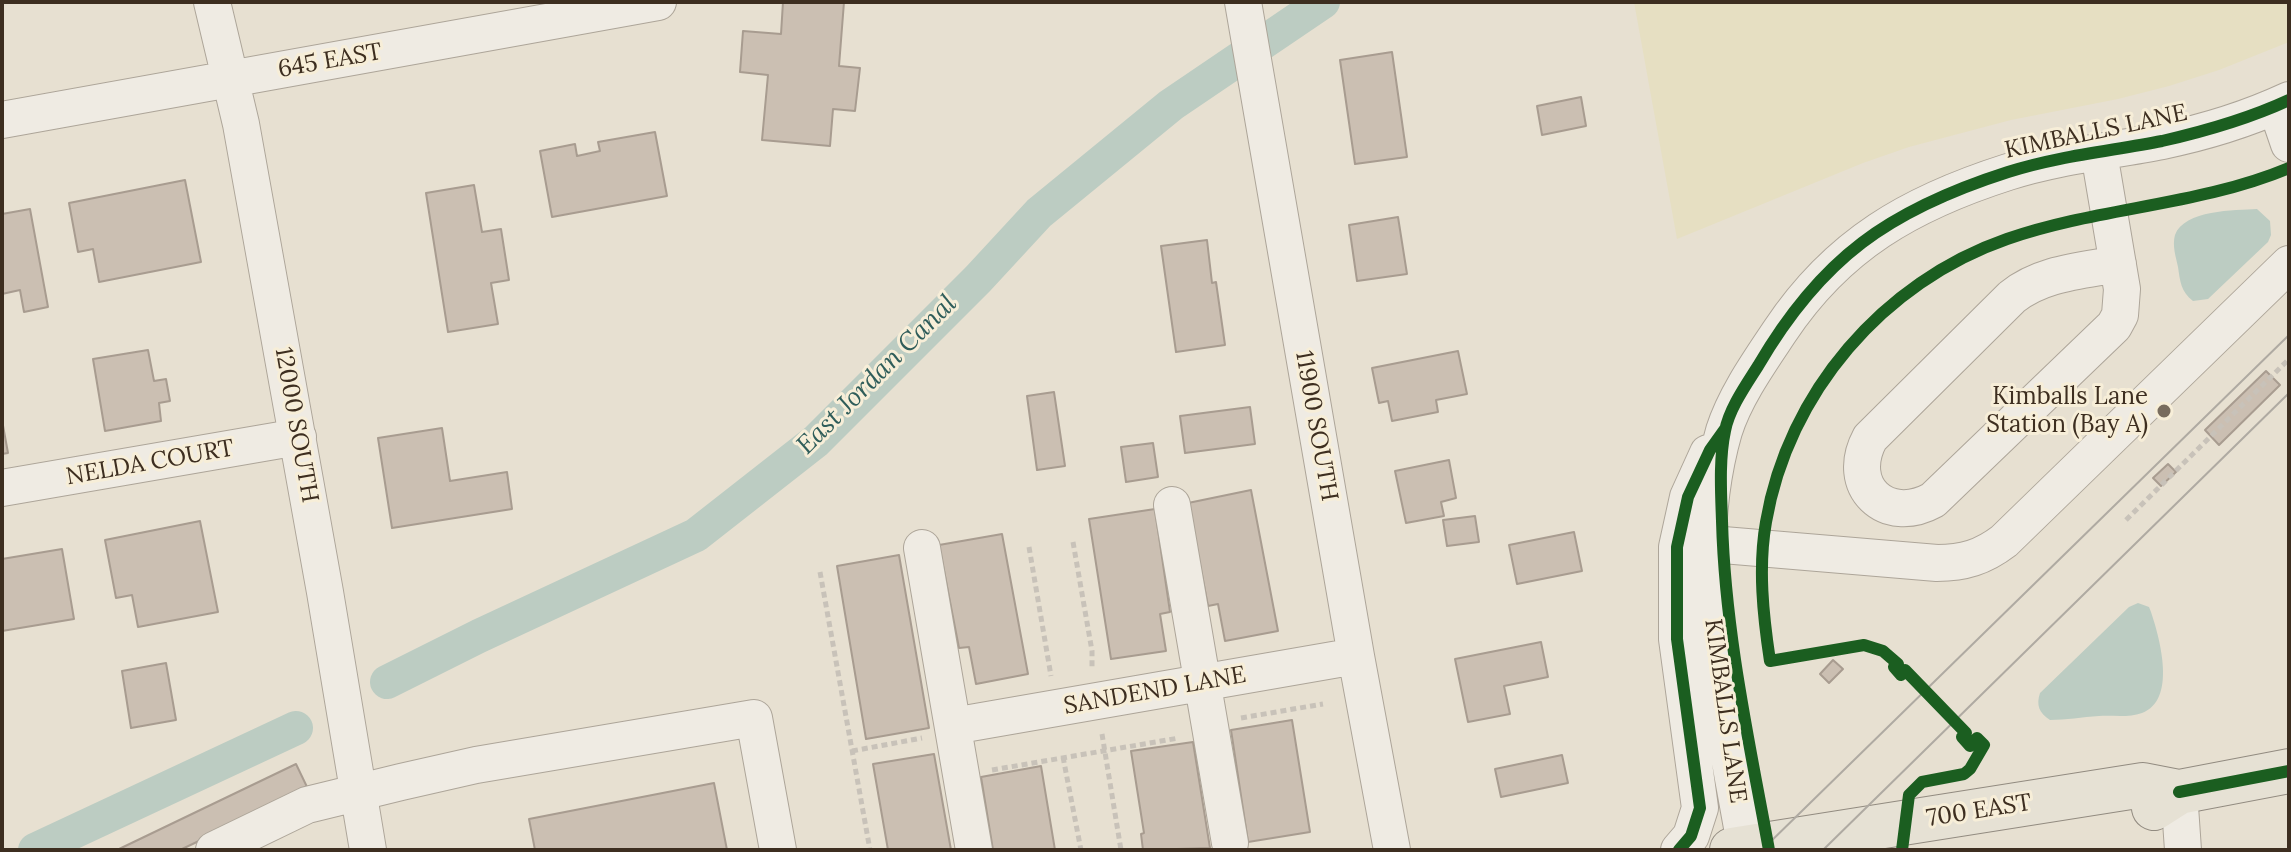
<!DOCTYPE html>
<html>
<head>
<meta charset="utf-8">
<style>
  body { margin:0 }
  #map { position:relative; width:2291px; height:852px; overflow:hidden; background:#e7e0d1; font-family:Lora,serif }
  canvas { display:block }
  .frame { position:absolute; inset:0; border:4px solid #3d2e20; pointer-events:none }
</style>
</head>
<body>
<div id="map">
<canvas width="2291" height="852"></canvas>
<div class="frame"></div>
</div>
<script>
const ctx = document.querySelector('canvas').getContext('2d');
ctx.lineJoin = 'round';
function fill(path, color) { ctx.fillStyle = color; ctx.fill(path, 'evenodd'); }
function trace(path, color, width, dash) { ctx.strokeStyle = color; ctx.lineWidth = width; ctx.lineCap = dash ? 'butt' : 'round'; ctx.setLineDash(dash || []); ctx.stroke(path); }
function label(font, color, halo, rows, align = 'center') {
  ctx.font = font + ' Lora,serif'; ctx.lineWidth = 6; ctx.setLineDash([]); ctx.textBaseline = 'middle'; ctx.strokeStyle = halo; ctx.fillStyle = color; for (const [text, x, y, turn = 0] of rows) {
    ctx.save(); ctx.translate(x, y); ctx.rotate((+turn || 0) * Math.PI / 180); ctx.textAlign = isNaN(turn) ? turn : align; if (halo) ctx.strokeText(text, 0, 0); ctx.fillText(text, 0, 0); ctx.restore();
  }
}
fill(new Path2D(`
  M1634 2H2289V42L2219 70 2169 86 2118 99 2011 120 1909 147 1863 163 1677 239Z`), '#e6dfc2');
fill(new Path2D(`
  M2257 209 2270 221 2271 235 2268 242 2208 299 2193 301C2181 292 2180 281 2178 267 2176 257 2172 246 2175 235 2184 210 2235 210 2257 209Z
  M2138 603 2149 607 2151 612C2160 639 2177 700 2142 713 2128 718 2113 715 2099 716 2082 717 2066 720 2050 720 2039 713 2036 705 2040 693L2129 607Z`), '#bcccc2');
trace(new Path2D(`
  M387 682 479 636 696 535 816 441 978 279 1039 213 1171 105 1323 2
  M35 850 296 728`), '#bcccc2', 34);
const building = new Path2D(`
  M783 2H844L839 66 860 68 855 111 833 109 830 146 762 140 768 75 740 72 743 31 781 34Z
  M1392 52 1407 157 1355 164 1340 60Z
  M1581 97 1586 126 1542 135 1537 106Z
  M655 132 667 196 552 217 540 151 575 144 577 156 600 151 598 142Z
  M185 180 201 262 99 282 93 249 78 252 69 203Z
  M474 185 482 232 501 229 509 280 491 283 498 324 448 332 426 193Z
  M30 209 48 307 24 312 20 290 2 294V214Z
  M1398 217 1407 274 1357 281 1349 225Z
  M1207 240 1212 283 1216 282 1225 345 1176 352 1161 246Z
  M148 350 154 381 166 379 170 401 159 403 161 421 105 431 93 359Z
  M1458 351 1467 394 1436 400 1438 412 1392 421 1388 401 1379 403 1372 368Z
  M2266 371 2280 385 2219 445 2205 430Z
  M1054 392 1065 466 1037 470 1027 396Z
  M1250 407 1255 444 1185 453 1180 416Z
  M2 420 8 453 2 454Z
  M442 428 450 481 507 472 512 509 392 528 378 438Z
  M1153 443 1158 477 1126 482 1121 447Z
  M1449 460 1456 498 1441 502 1444 516 1406 523 1395 471Z
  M2168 464 2176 472 2161 486 2153 478Z
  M1251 490 1278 631 1225 641 1218 604 1208 606 1188 503Z
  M1155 509 1170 612 1160 614 1166 651 1111 659 1089 519Z
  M1475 516 1479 542 1447 546 1443 520Z
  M200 521 218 612 138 627 132 595 116 598 105 540Z
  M1574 532 1582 571 1517 584 1509 545Z
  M1002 534 1028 674 976 684 969 647 959 648 939 545Z
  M62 549 74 619 2 631V559Z
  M899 555 929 728 866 739 837 566Z
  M1541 642 1548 677 1504 686 1510 714 1468 722 1455 659Z
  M1833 660 1843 669 1829 683 1820 674Z
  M166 663 176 720 131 728 122 671Z
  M1292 720 1310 832 1248 842 1231 730Z
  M1193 742 1210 848 1143 850 1141 834 1144 833 1131 751Z
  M934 754 951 850H888L873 764Z
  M1562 755 1568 783 1501 797 1495 769Z
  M296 764 308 789 180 850H117Z
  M1041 766 1055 850H993L981 777Z
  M714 783 727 850H535L529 819Z`);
fill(building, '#cbbfb2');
trace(building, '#a89c90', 2);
const minor = new Path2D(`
  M212 2 241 124 325 592 368 850
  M1243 2 1356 656 1392 850
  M2276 106 2289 144
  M2 120 658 2
  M2099 153 2122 289 2120 315 2114 326 1933 500C1886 526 1844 486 1870 438L2012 297C2042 273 2081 271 2118 264
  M2 488 298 437
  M1172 505 1230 843
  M1723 545 1937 563C1964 563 1983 557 2004 541L2289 264
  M922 548 974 850
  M953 726 1356 656
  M2179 792 2183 850
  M214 850 307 805 401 782 476 765 754 718 778 850
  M1679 850 1691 836 1700 808 1677 639V547L1688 497 1708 453
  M1746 850C1723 716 1685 566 1724 431 1735 396 1760 361 1780 331 1838 244 1911 203 2008 172 2058 156 2111 151 2162 141 2206 132 2248 119 2289 100`);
const major = new Path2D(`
  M2154 808 2179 792 2289 771
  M1732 850 2143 785 2179 792`);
trace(minor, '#ada599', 38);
trace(major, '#928b80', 46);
trace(new Path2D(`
  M2126 520 2289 359
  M1073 542 1092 651V670
  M1029 547 1051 676
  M820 572 870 850
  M1241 718 1323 704
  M1102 734 1121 850
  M852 751 922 738
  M1063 757 1081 850
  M992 770 1179 738`), '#c8c2b9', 5, [6, 4]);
trace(minor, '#efebe3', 36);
trace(major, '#e6e1d4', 44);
trace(new Path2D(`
  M1762 850 2289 335
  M1823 850 2289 393`), '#afaaa2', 2);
trace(new Path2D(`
  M2179 792 2289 771
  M1679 850 1691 836 1700 808 1677 639V547L1688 497 1710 450 1725 429
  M1769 850C1749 741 1725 632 1722 521 1721 492 1719 459 1725 431 1729 409 1746 385 1758 366 1821 258 1889 210 2008 172 2058 156 2111 151 2162 141 2206 131 2248 119 2289 100
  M1902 850 1909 795 1922 782 1964 774 1970 769 1984 745 1977 738 1970 746 1962 737 1966 733 1905 670 1901 675 1894 667 1898 664 1883 651 1864 645 1770 661C1763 615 1758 567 1766 522 1788 393 1883 282 2007 239 2099 207 2198 206 2289 168`), '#1b5e20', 12);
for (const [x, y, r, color] of [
  [2164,411,8,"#786c5e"]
]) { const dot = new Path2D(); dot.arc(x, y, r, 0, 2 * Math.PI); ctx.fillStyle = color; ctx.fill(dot); trace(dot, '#f7eed8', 3); }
label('24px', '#3d2e20', '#f7eed8', [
  ["645 EAST",330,61,-10],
  ["KIMBALLS LANE",2096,132,-12],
  ["12000 SOUTH",296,425,80],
  ["11900 SOUTH",1316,426,80],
  ["NELDA COURT",150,463,-10],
  ["SANDEND LANE",1155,691,-10],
  ["KIMBALLS LANE",1725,711,82],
  ["700 EAST",1979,811,-9]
]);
label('24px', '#3d2e20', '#f7eed8', [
  ["Kimballs Lane",2148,397],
  ["Station (Bay A)",2148,425]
], 'right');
label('italic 26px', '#2f5d5a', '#f7eed8', [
  ["East Jordan Canal",877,375,-45]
]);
</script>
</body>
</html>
